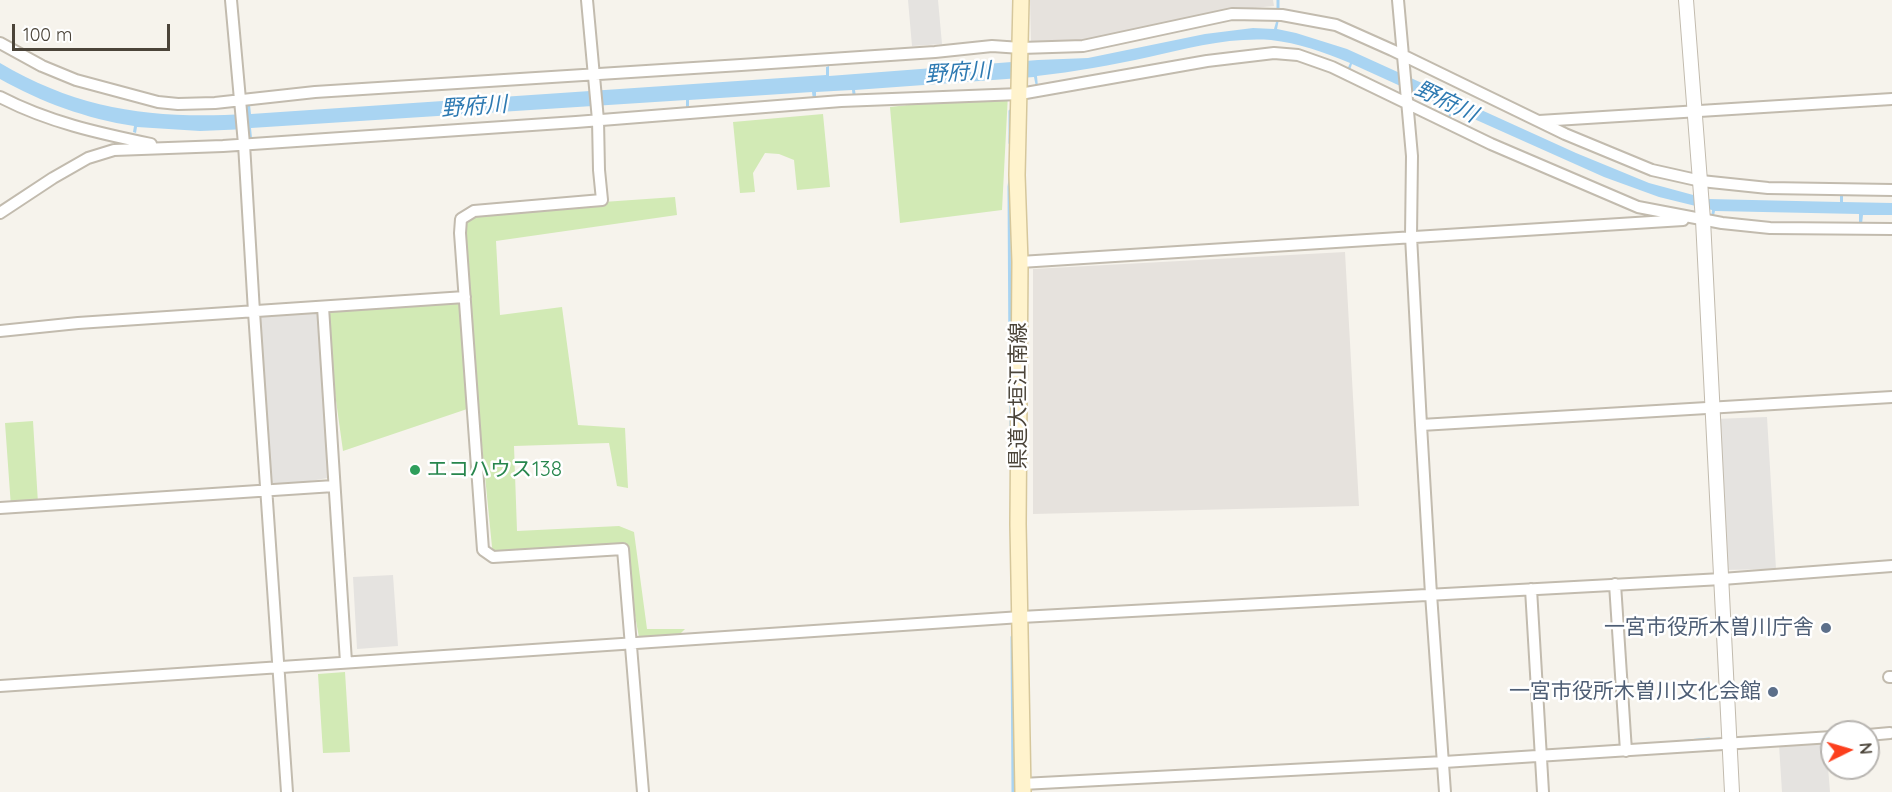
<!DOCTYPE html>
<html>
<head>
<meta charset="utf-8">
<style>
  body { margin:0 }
  #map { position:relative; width:1892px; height:792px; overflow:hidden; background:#f6f3ec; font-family:Quicksand,sans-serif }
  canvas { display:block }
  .north { position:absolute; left:1820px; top:720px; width:60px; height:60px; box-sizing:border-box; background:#fff; border:2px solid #b7b4b0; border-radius:50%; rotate:85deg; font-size:16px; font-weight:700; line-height:24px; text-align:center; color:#4b4439 }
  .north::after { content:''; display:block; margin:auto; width:21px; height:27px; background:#fc3f1d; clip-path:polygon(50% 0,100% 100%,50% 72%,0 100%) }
  .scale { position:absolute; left:12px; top:24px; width:158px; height:27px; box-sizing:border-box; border:3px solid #4b4439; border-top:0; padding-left:8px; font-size:18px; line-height:21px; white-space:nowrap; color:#4b4439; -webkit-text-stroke:4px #fff; paint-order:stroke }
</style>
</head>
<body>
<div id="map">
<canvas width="1892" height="792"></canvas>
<div class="north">N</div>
<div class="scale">100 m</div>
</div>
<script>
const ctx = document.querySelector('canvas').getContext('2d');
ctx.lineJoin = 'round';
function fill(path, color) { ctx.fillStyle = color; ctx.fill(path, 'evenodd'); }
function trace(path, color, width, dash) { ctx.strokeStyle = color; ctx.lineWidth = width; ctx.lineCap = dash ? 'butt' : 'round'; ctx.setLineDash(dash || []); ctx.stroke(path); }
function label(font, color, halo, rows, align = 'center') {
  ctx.font = font + ' Quicksand,"Noto Sans JP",sans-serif'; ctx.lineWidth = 5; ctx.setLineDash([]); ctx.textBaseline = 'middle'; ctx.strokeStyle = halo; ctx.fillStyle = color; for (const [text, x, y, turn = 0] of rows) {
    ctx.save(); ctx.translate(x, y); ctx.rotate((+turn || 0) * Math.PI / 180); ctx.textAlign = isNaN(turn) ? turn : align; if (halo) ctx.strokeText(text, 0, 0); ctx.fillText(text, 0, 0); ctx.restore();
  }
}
fill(new Path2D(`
  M1030 0H1273L1274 6 1222 11 1084 43 1031 44Z
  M1345 252 1359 506 1033 514V269Z`), '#e6e2dd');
fill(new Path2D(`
  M1008 94 1002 210 900 223 890 107Z
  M823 114 830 187 797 190 794 160 779 154 765 153 753 173 755 192 740 193 733 122Z
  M675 197 677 215 496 241 500 315 562 307 578 425 625 428 628 488 617 486 609 443 514 446 517 531 619 526 634 532 647 629H685L681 633 640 643 623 549 493 557 460 223 474 211Z
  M460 298 473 407 343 451 323 307Z
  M33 421 38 503 11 507 5 423Z
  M345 672 350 752 323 753 318 674Z`), '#d2eab5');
fill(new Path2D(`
  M908 0H938L942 44 912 46Z
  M323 307 333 477 266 489 254 312Z
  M1767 417 1776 569 1722 570 1714 419Z
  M393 575 398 646 357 649 353 577Z
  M1826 741 1830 792H1782L1779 745Z`), '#e5e3e0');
fill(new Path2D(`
  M1274 8 1281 9 1277 29 1296 33 1347 49 1576 153 1649 183 1708 199 1840 202V193H1843V202L1892 203V215H1863L1862 224H1859V214L1715 211 1713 220H1711L1712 210 1659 197 1604 177 1454 110 1450 117H1448L1451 109 1352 64 1349 73 1346 72 1350 63C1324 52 1298 43 1271 40 1230 37 1188 48 1149 57 1112 65 1074 72 1037 76L1038 87H1036L1034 77 855 90 856 97 853 98 852 90 816 92V99L813 100 812 92 689 100V109H686V100L251 128 252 138H249L248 129 200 131 137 127 136 133 133 132 134 126C87 119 41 102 0 79V63C81 111 155 119 247 114V105H250L251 114 826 75V67L829 66V76L1038 60 1088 58 1205 34 1253 28 1274 29 1276 22Z`), '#a9d4f2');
trace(new Path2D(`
  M1278 0V10
  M1010 111V143
  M1010 179 1009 187 1010 366
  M1011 399V456
  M1012 637 1013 792
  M1678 742 1709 739`), '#a9d4f2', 3);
const minor = new Path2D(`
  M231 0 244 144 254 312 287 792
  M587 0 598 120 599 170 602 200 474 211 461 219 460 233 483 550 493 557 623 549 643 792
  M1398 0 1412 156 1411 236 1421 425 1431 594 1445 792
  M0 43 42 66 76 80 158 102 178 104 215 103 315 92 741 65 935 52 992 46 1021 48 1083 46 1232 14 1282 15 1336 25 1392 50 1565 134 1652 170 1701 181 1768 188 1892 190
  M0 97C48 122 98 133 151 144
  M1539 121 1892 99
  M0 213 53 178 88 158 114 150 223 146 576 122 841 101 1020 94 1207 61 1274 53 1298 55 1332 67 1491 144 1638 207 1722 223 1770 228 1892 229
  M1020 262 1683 220
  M323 307 346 662
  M0 331 78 323 465 297
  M1421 425 1892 397
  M0 508 334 486
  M1615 584 1626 751
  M1531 589 1543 792
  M1889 677H1892
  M0 686 1021 617 1722 579 1892 566
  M1868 735 1890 733
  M1022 784 1444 762 1832 737`);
const tertiary = new Path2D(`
  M1686 0 1703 220 1732 792`);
const secondary = new Path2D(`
  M1021 0 1017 175 1020 262 1018 524 1023 792`);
trace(minor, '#c2bbae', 14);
trace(tertiary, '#c2bbae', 16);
trace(secondary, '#d6c79b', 18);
trace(minor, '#fff', 10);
trace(tertiary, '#fff', 14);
trace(secondary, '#fff3cd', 15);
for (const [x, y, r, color] of [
  [415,470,6,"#2e9e5b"],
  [1826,628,6,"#5c6f8a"],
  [1773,692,6,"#5c6f8a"]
]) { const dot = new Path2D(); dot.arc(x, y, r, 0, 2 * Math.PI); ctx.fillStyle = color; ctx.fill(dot); trace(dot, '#fff', 2); }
label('21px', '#4b4439', '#fff', [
  ["県道大垣江南線",1019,396,-90]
]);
label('21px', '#27864d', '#fff', [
  ["エコハウス138",427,470]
], 'left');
label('21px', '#4e5e75', '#fff', [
  ["一宮市役所木曽川庁舎",1814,628],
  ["一宮市役所木曽川文化会館",1761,692]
], 'right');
label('italic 22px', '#2e7ab2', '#fff', [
  ["野府川",958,73,-4],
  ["野府川",1446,102,26],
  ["野府川",474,107,-4]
]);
</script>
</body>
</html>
